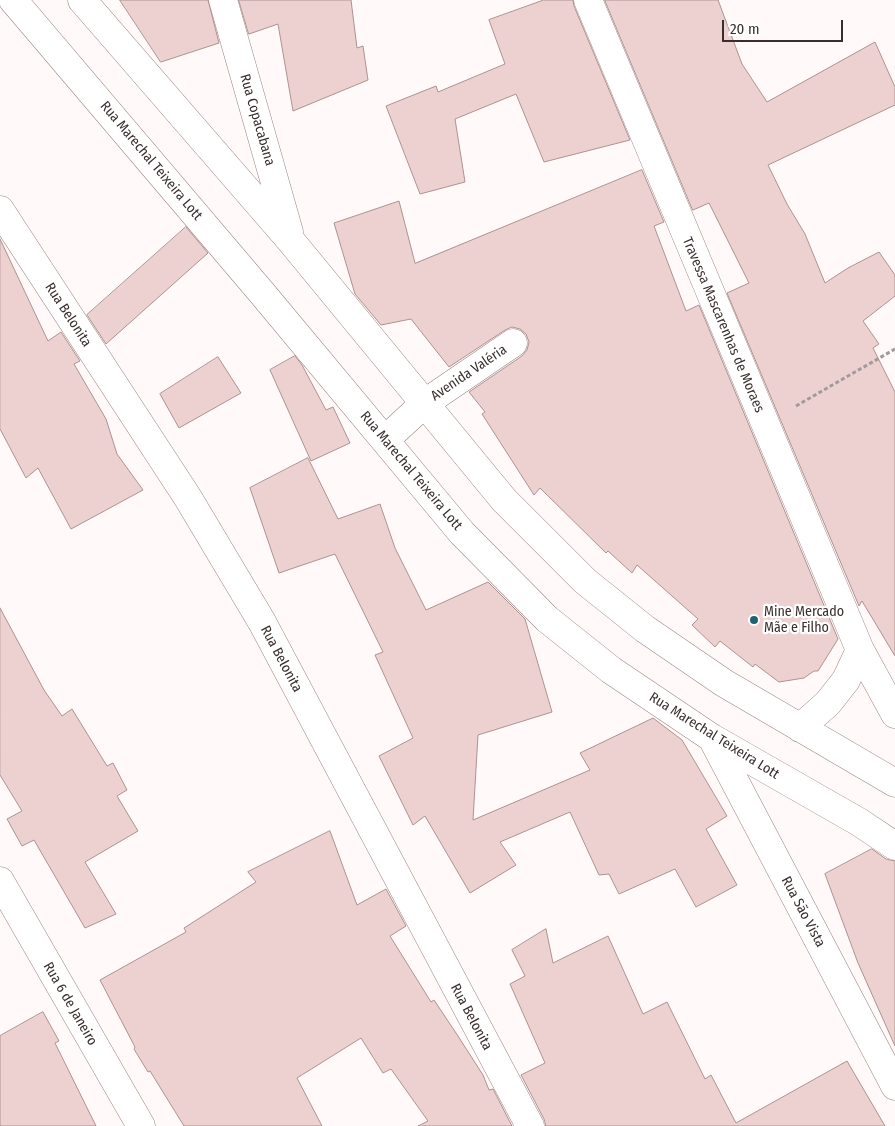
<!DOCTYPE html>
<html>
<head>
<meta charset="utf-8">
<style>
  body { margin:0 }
  #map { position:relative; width:895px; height:1126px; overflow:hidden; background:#fff9f9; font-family:"Fira Sans Condensed",sans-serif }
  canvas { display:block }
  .scale { position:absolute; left:722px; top:20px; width:121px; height:22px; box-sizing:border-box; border:2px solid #382e2d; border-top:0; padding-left:6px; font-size:15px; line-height:18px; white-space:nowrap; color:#382e2d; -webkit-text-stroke:4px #fff; paint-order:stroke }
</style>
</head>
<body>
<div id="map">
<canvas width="895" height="1126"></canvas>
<div class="scale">20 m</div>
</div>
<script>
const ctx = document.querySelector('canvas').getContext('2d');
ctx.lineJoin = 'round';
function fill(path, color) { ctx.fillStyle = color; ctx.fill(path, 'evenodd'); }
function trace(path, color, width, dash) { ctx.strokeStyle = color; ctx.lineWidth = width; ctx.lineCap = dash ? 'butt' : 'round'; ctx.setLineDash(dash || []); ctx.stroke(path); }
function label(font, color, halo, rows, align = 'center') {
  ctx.font = font + ' "Fira Sans Condensed",sans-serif'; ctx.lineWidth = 4.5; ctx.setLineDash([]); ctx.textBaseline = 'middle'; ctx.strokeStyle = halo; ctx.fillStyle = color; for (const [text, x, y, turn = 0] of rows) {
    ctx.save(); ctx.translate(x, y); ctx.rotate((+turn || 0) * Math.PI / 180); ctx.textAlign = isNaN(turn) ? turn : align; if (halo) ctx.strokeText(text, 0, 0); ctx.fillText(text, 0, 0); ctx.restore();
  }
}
const building = new Path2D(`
  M120 0H208L219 43 161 62Z
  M239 0H351L357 48 363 46 368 80 293 111 278 24 249 34Z
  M544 0H573L574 6 630 140 544 162 516 94 455 119 465 182 420 194 386 106 436 86 438 92 505 64 489 20Z
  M605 0H718L742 64 767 102 875 42 895 87V105L768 165 787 204 805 234 825 283 848 268 879 252 895 275V296L863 321 879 344 873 348 895 392V656L862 601 859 606 727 293 749 283 709 203 693 210Z
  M642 170 664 222 654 226 686 311 699 305 838 639 818 671H814L804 678 779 682 755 664 753 667 720 641 715 647 692 625 698 619 637 565 632 573 608 551 606 553 540 488 534 495 482 414 485 412 469 392 522 356 527 350 529 342 526 334 520 329 512 327 505 330 449 367 411 319 381 325 355 294 334 223 399 201 415 263Z
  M186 227 208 253 106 344 87 315Z
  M0 239 48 341 61 332 80 361 74 364 106 419 117 454 143 490 71 529 38 468 26 478 0 429Z
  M295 356 302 365 326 410 333 407 350 443 311 461 270 370Z
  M218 357 241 393 179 428 160 394Z
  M308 458 338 519 380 504 395 548 426 610 488 582 525 619 552 712 478 735 473 820 590 770 580 753 653 718 682 740 727 816 706 829 737 885 696 907 675 869 619 894 609 874 599 875 570 812 500 842 516 865 470 893 425 816 413 825 379 756 413 738 375 655 383 652 335 554 279 573 250 488Z
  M0 608 44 690 62 716 72 709 107 766 113 763 127 790 117 796 138 831 85 862 116 914 85 928 34 840 22 846 7 819 22 811 0 775Z
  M330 831 357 905 386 889 406 926 390 936 431 1002 434 1000 456 1033 483 1075 489 1090 493 1089 512 1126H418L428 1121 391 1069 383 1073 361 1038 297 1078 322 1126H184L150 1071 148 1072 134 1049 135 1047 100 980 186 932 184 928 256 882 248 872Z
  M872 849 886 859 895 861V1046L858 963 825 874Z
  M546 929 553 963 608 936 643 1014 667 1002 705 1079 711 1075 736 1123 847 1061 885 1126H546L544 1119 521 1075 545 1063 510 984 525 976 512 950Z
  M43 1012 59 1041 55 1043 96 1126H0V1036Z`);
fill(building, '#edd1d0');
trace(building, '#ac9291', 1);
const minor = new Path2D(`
  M13 0 262 293 462 533 547 619 611 670 712 738 859 822 895 846
  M82 0 291 241 504 500 585 581 645 629 724 683 895 783
  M223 0 289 232
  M588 0 860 650 895 714
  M0 210 188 498 262 622 530 1126
  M385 440 425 403 513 343
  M800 728 828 703 846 680 860 650
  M712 738 895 1086
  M0 881 141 1126`);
trace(minor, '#9e8584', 29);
trace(new Path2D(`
  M796 406 895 349`), '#a29a9a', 3, [4, 2.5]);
trace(minor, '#fff', 28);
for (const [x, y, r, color] of [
  [754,620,5,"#1d6374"]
]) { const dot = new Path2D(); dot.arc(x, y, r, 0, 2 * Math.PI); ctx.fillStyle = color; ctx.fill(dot); trace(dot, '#fff', 2); }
label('14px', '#382e2d', '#fff', [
  ["Rua Copacabana",257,120,74],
  ["Rua Marechal Teixeira Lott",151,161,50],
  ["Rua Belonita",68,315,57],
  ["Travessa Mascarenhas de Moraes",723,325,67],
  ["Avenida Valéria",469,373,-34],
  ["Rua Marechal Teixeira Lott",411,471,50],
  ["Rua Belonita",281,659,62],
  ["Rua Marechal Teixeira Lott",714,736,32],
  ["Rua São Vista",803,912,62],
  ["Rua 6 de Janeiro",70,1004,60],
  ["Rua Belonita",471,1017,62]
]);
label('14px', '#382e2d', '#fff', [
  ["Mine Mercado",764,612],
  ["Mãe e Filho",764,628]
], 'left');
</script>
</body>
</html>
